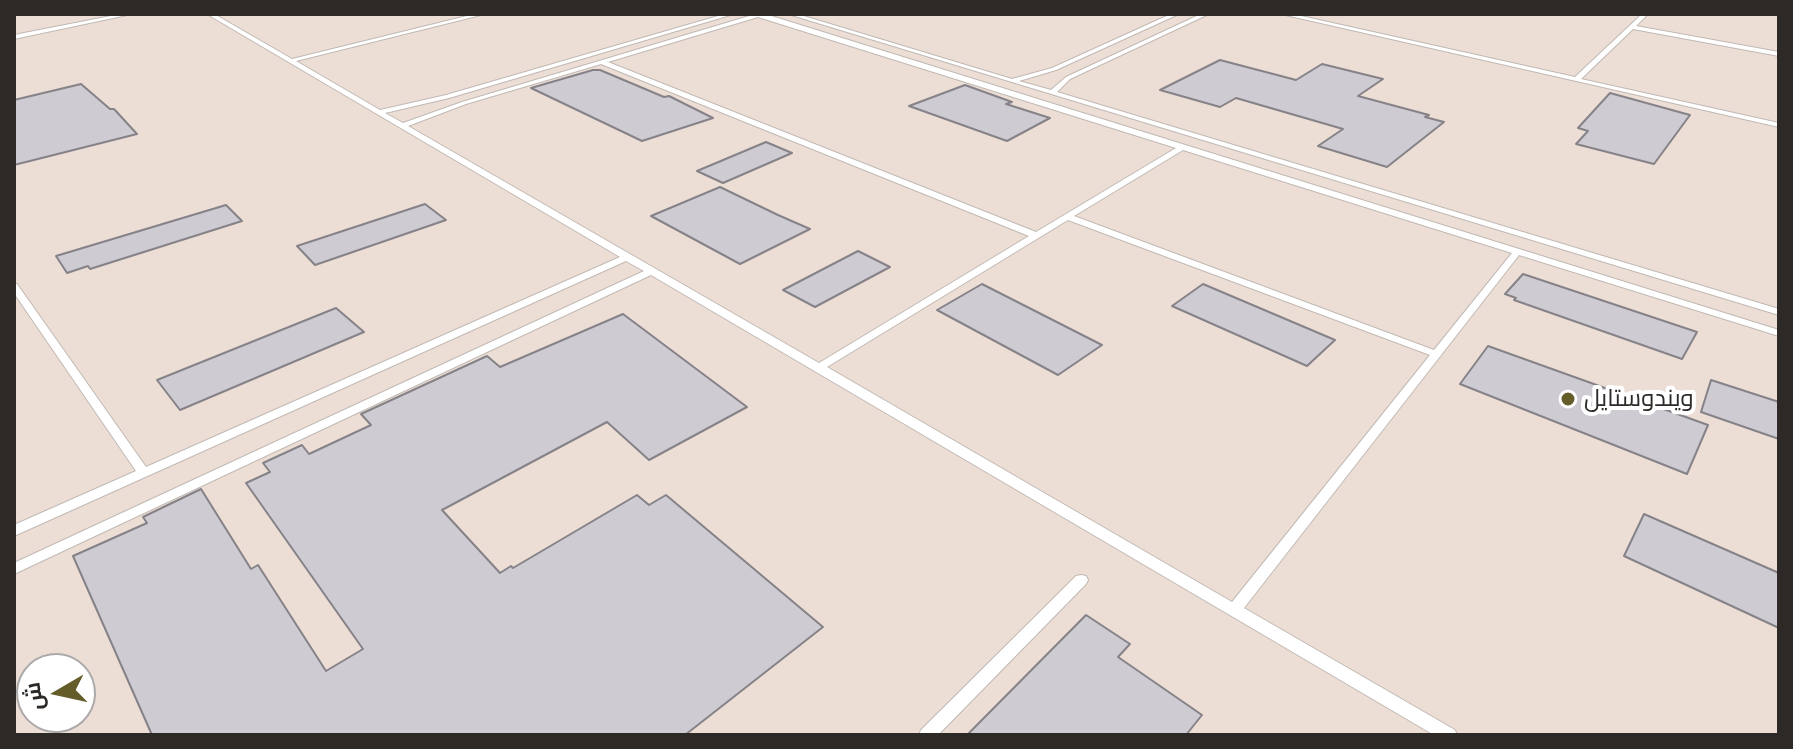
<!DOCTYPE html>
<html>
<head>
<meta charset="utf-8">
<style>
  body { margin:0 }
  #map { position:relative; width:1793px; height:749px; overflow:hidden; background:#f2eae6; font-family:Cabin,Cairo,sans-serif }
  canvas { display:block }
  .frame { position:absolute; inset:0; border:16px solid #2c2927; pointer-events:none }
  .north { position:absolute; left:16px; top:653px; width:80px; height:80px; box-sizing:border-box; background:#fff; border:2px solid #aba9a9; border-radius:50%; rotate:261deg; font-size:22px; font-weight:700; line-height:32px; text-align:center; color:#2c2927 }
  .north::after { content:''; display:block; margin:auto; width:28px; height:36px; background:#645d2a; clip-path:polygon(50% 0,100% 100%,50% 72%,0 100%) }
</style>
</head>
<body>
<div id="map">
<canvas width="1793" height="749"></canvas>
<div class="frame"></div>
<div class="north">ش</div>
</div>
<script>
const ctx = document.querySelector('canvas').getContext('2d');
ctx.lineJoin = 'round';
function fill(path, color) { ctx.fillStyle = color; ctx.fill(path, 'evenodd'); }
function trace(path, color, width, dash) { ctx.strokeStyle = color; ctx.lineWidth = width; ctx.lineCap = dash ? 'butt' : 'round'; ctx.setLineDash(dash || []); ctx.stroke(path); }
function label(font, color, halo, rows, align = 'center') {
  ctx.font = font + ' Cabin,Cairo,sans-serif'; ctx.lineWidth = 8; ctx.setLineDash([]); ctx.textBaseline = 'middle'; ctx.strokeStyle = halo; ctx.fillStyle = color; for (const [text, x, y, turn = 0] of rows) {
    ctx.save(); ctx.translate(x, y); ctx.rotate((+turn || 0) * Math.PI / 180); ctx.textAlign = isNaN(turn) ? turn : align; if (halo) ctx.strokeText(text, 0, 0); ctx.fillText(text, 0, 0); ctx.restore();
  }
}
fill(new Path2D(`
  M14 14H1779V735H14ZM32 669H80V717H32Z`), '#edded5');
const building = new Path2D(`
  M1220 60 1296 80 1322 64 1383 79 1358 96 1429 115 1425 117 1444 122 1387 167 1318 146 1343 129 1236 98 1220 107 1160 90Z
  M593 70H600L664 97 669 96 713 118 642 141 531 88Z
  M81 84 110 109H114L137 134 14 165V100Z
  M965 85 1012 102 1006 104 1050 118 1007 141 909 106Z
  M1610 93 1690 115 1654 164 1576 144 1588 131 1578 128Z
  M766 142 792 153 723 183 697 171Z
  M720 187 778 215 810 229 740 264 651 216Z
  M425 204 446 220 315 265 297 246Z
  M226 205 242 221 90 269 88 266 67 273 56 256Z
  M858 251 890 267 815 307 783 290Z
  M1523 274 1697 332 1682 359 1514 300 1516 298 1505 294Z
  M982 284 1102 345 1058 375 937 310Z
  M1203 284 1335 340 1307 366 1172 306Z
  M336 308 364 332 180 410 157 380Z
  M623 314 747 407 649 460 607 422 442 510 500 573 511 566 513 568 637 495 649 505 666 495 823 627 685 735H152L73 556 147 523 143 517 201 489 251 569 258 565 326 671 363 649 246 483 270 472 263 463 302 445 309 454 371 425 361 414 487 356 500 367Z
  M1488 346 1708 425 1687 474 1460 384Z
  M1711 380 1779 402V439L1701 412Z
  M1644 514 1779 573V628L1624 556Z
  M1086 615 1130 644 1118 657 1202 715 1186 735H967Z`);
fill(building, '#cfcbd2');
trace(building, '#858288', 2);
const service = new Path2D(`
  M121 14H132L14 39V35Z
  M207 14H214L292 59 475 14H485L296 61 380 110 446 95 725 14H734L449 98 385 113 403 123 462 102 756 14H765L1779 330V336L1519 255 1244 608 1455 730 1457 735H1434L651 275 14 574V563L644 271 626 261 14 536V525L136 471 14 293V283L17 284 146 467 620 257ZM758 17 1176 148 1036 232 608 62ZM601 64 1029 236 819 363 408 126 466 104ZM1183 150 1512 253 1434 350 1074 216ZM1068 220 1430 355 1232 602 827 367Z
  M788 14H797L1012 79 1052 68 1171 14H1179L1056 70 1019 81 1051 90 1066 77 1201 14H1209L1070 79 1057 92 1779 309V315Z
  M1281 14H1292L1575 77 1642 14H1648L1636 26 1779 52V56L1633 29 1581 79 1779 123V127Z
  M1081 575 1086 576 1088 580 1086 584 938 735H919L921 730 1076 576Z`);
trace(service, '#c0b9b4', 2);
fill(service, '#fff');
for (const [x, y, r, color] of [
  [1568,399,8,"#645d2a"]
]) { const dot = new Path2D(); dot.arc(x, y, r, 0, 2 * Math.PI); ctx.fillStyle = color; ctx.fill(dot); trace(dot, '#fff', 3); }
label('24px', '#2c2927', '#fff', [
  ["ويندوستايل",1584,399]
], 'left');
</script>
</body>
</html>
